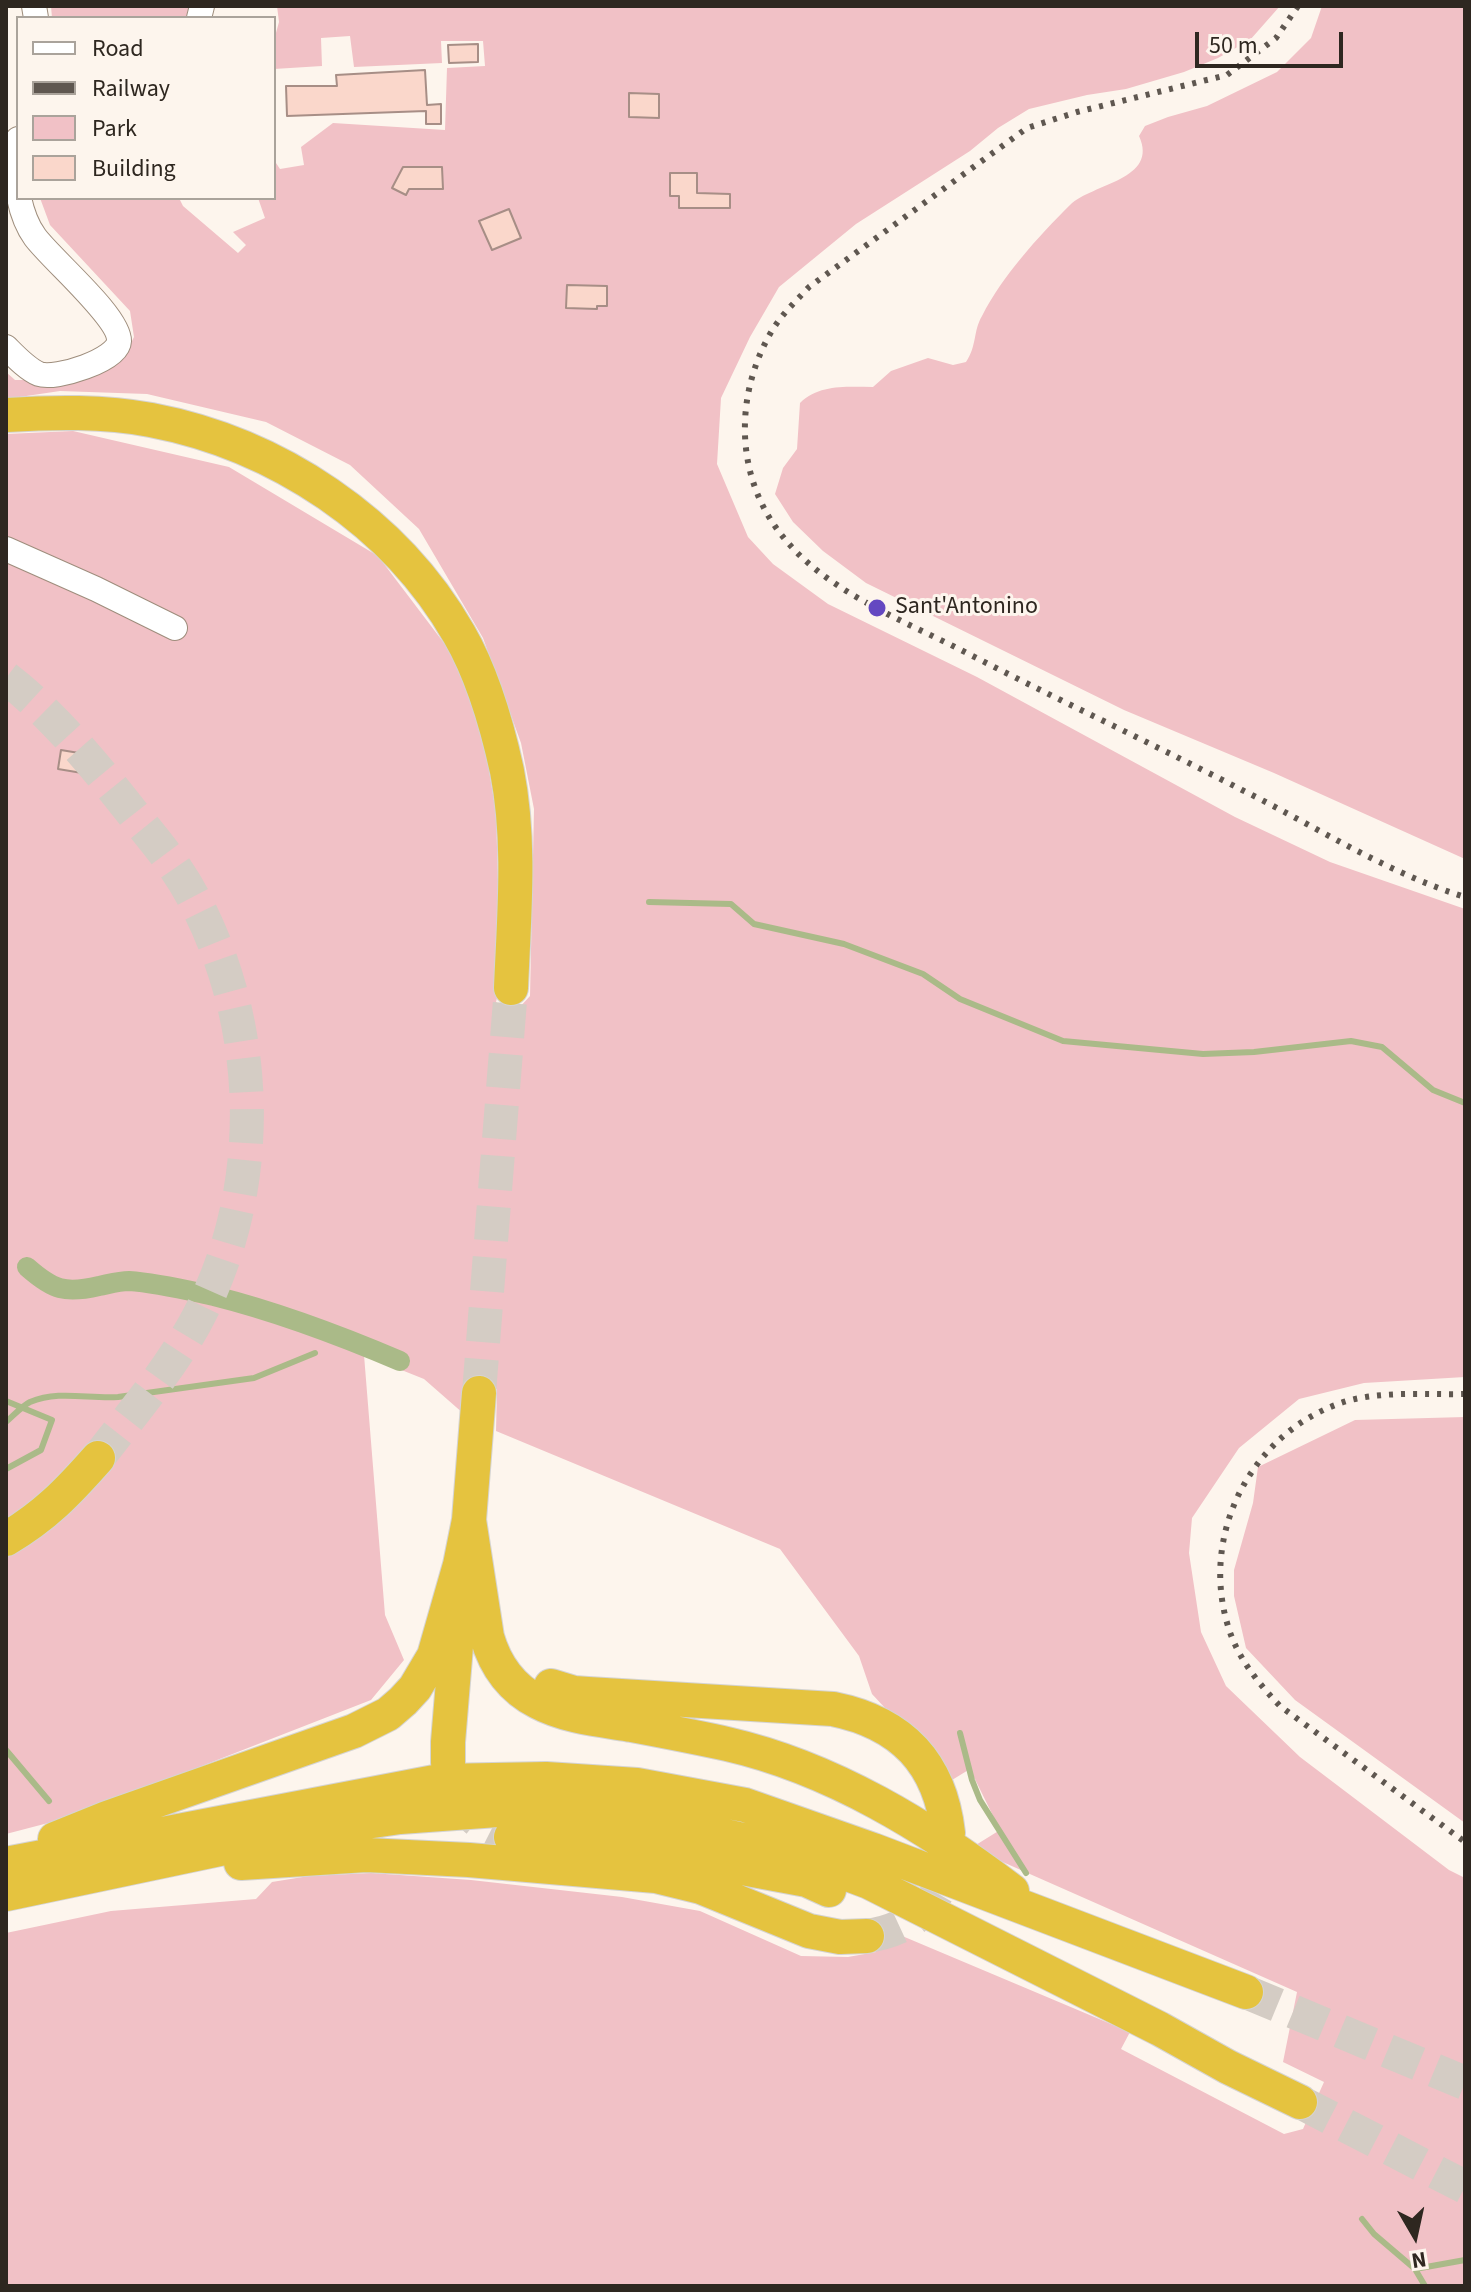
<!DOCTYPE html>
<html>
<head>
<meta charset="utf-8">
<style>
  body { margin:0 }
  #map { position:relative; width:1471px; height:2292px; overflow:hidden; background:#fdf5ed; font-family:"Source Sans 3",sans-serif }
  canvas { display:block }
  .frame { position:absolute; inset:0; border:8px solid #2e2720; pointer-events:none }
  .legend { position:absolute; left:16px; top:16px; width:260px; height:184px; box-sizing:border-box; background:#fdf5ed; border:2px solid #aaa39b; margin:0; padding:10px 14px; list-style:none; font-size:24px; color:#2e2720 }
  .legend li { display:flex; align-items:center; gap:16px; height:40px }
  .legend b { width:40px; border:2px solid #aaa39b }
  .north { position:absolute; left:1375px; top:2196px; width:80px; height:80px; -webkit-text-stroke:6px #fdf5ed; paint-order:stroke; rotate:171deg; font-size:22px; font-weight:700; line-height:32px; text-align:center; color:#2e2720 }
  .north::after { content:''; display:block; margin:auto; width:28px; height:36px; background:#2e2720; clip-path:polygon(50% 0,100% 100%,50% 72%,0 100%) }
  .scale { position:absolute; left:1195px; top:32px; width:148px; height:36px; box-sizing:border-box; border:4px solid #2e2720; border-top:0; padding-left:10px; font-size:24px; line-height:28px; white-space:nowrap; color:#2e2720; -webkit-text-stroke:6px #fdf5ed; paint-order:stroke }
</style>
</head>
<body>
<div id="map">
<canvas width="1471" height="2292"></canvas>
<div class="frame"></div>
<ul class="legend">
<li><b style="height:10px;background:#fff"></b>Road</li>
<li><b style="height:10px;background:#5f5750"></b>Railway</li>
<li><b style="height:22px;background:#f1c1c6"></b>Park</li>
<li><b style="height:22px;background:#fad7cb"></b>Building</li>
</ul>
<div class="north">N</div>
<div class="scale">50 m</div>
</div>
<script>
const ctx = document.querySelector('canvas').getContext('2d');
ctx.lineJoin = 'round';
function fill(path, color) { ctx.fillStyle = color; ctx.fill(path, 'evenodd'); }
function trace(path, color, width, dash) { ctx.strokeStyle = color; ctx.lineWidth = width; ctx.lineCap = dash ? 'butt' : 'round'; ctx.setLineDash(dash || []); ctx.stroke(path); }
function label(font, color, halo, rows, align = 'center') {
  ctx.font = font + ' "Source Sans 3",sans-serif'; ctx.lineWidth = 6; ctx.setLineDash([]); ctx.textBaseline = 'middle'; ctx.strokeStyle = halo; ctx.fillStyle = color; for (const [text, x, y, turn = 0] of rows) {
    ctx.save(); ctx.translate(x, y); ctx.rotate((+turn || 0) * Math.PI / 180); ctx.textAlign = isNaN(turn) ? turn : align; if (halo) ctx.strokeText(text, 0, 0); ctx.fillText(text, 0, 0); ctx.restore();
  }
}
fill(new Path2D(`
  M51 6H189L186 18H52Z
  M277 6H1280L1250 40 1218 58 1184 72 1126 89 1087 95 1029 109 998 128 970 151 856 224 779 287 750 337 721 398 717 464 748 537 773 564 828 604 977 677 1235 817 1330 862 1465 909V1377L1364 1383 1299 1399 1239 1448 1192 1518 1189 1553 1201 1632 1226 1686 1300 1757 1449 1870 1465 1878V2286H6V1933L111 1911 256 1899 272 1882 309 1876 371 1873 471 1880 622 1897 700 1911 801 1956 848 1957 876 1952 869 1922 1130 2032 1121 2049 1284 2134 1303 2129 1324 2082 1283 2062 1297 1992 971 1848 1000 1830 970 1769 952 1780 872 1694 859 1656 780 1549 496 1431 497 1389 466 1387 464 1414 424 1379 364 1355 385 1615 404 1660 371 1700 71 1817 6 1834V434L73 431 229 467 378 556 450 651 482 727 496 813 501 982 496 1002 506 1010 518 1009 530 996 534 809 521 743 483 638 419 529 350 465 266 422 147 394 60 391 6 399V372L15 380H72L125 355 134 337 130 311 50 225 40 198H179L183 206 238 253 246 245 233 232 265 218 258 198H274V160L280 169 304 165 301 147 333 123 445 130 447 68 485 66 483 41H441L442 63 354 67 350 36 321 38 322 66 274 69V40L279 22Z
  M1322 6H1465V859L1274 773 1124 710 866 583 823 551 793 522 775 494 783 468 797 449 800 403C820 384 846 387 873 387L891 371 928 358 953 365 966 362C977 346 973 331 982 316 1003 275 1038 237 1070 205 1093 183 1159 180 1139 136L1145 126 1168 117 1207 106 1277 72 1311 38Z
  M1465 1417V1823L1295 1700 1246 1648 1234 1596V1570L1253 1503 1258 1467 1355 1420Z`), '#f1c1c6');
trace(new Path2D(`
  M649 902 731 904 754 924 844 944 923 974 960 999 1063 1041 1203 1054 1254 1052 1351 1041 1382 1047 1433 1090 1465 1103
  M6 1401 52 1420 41 1450 6 1469
  M6 1422C13 1416 22 1406 30 1402 59 1390 88 1399 118 1397L254 1378 315 1353
  M960 1733 972 1780 980 1800 1026 1873
  M6 1750 49 1801
  M1362 2219 1374 2234 1415 2269 1425 2286
  M1415 2269 1465 2260`), '#aaba88', 6);
trace(new Path2D(`
  M27 1267C53 1290 65 1294 99 1286 109 1284 119 1281 129 1281 158 1283 186 1290 214 1296 278 1312 339 1335 400 1361`), '#aaba88', 20);
const building = new Path2D(`
  M478 44V62L449 63 448 45Z
  M425 70 427 105 441 104V124H426V111L287 116 286 86H337L336 75Z
  M629 93 659 94V118L629 117Z
  M403 167H442L443 189H409L406 195 392 188Z
  M670 173H697V193L730 194V208H679V196H670Z
  M509 209 521 238 492 250 479 221Z
  M567 285 607 286V306H597V309L566 308Z
  M61 750 91 755 88 774 58 769Z`);
fill(building, '#fad7cb');
trace(building, '#a78e86', 2);
trace(new Path2D(`
  M6 678C52 713 98 769 134 815 156 842 178 868 194 899 263 1029 266 1195 194 1325 167 1373 131 1415 98 1458
  M479 1393 511 988
  M456 1794C467 1817 487 1830 511 1837
  M867 1936C916 1929 946 1899 949 1849
  M1246 1992 1465 2083
  M1300 2102 1465 2187`), '#d4ccc4', 34, [34, 17]);
const minor = new Path2D(`
  M34 6 36 18
  M199 18 202 6
  M18 139V192
  M6 347C15 356 27 369 39 374 56 380 118 360 119 341 120 317 52 260 35 237 27 226 22 212 19 198
  M6 549 96 589 175 628`);
const highway = new Path2D(`
  M6 415C54 412 103 411 151 420 277 444 395 522 459 634 483 675 497 725 507 771 521 843 514 915 511 988
  M469 1520 487 1637C495 1665 511 1688 538 1702 566 1717 601 1720 632 1725 664 1731 696 1737 727 1744 832 1768 928 1827 1012 1891
  M6 1539C45 1516 68 1492 98 1458
  M551 1686 574 1693 588 1694 833 1709C902 1723 940 1763 948 1833
  M448 1763V1742L458 1622
  M511 1837 534 1842 667 1854 807 1880 829 1890
  M55 1839 107 1818 354 1731 388 1714 403 1701 415 1688 434 1656 460 1565 469 1520 479 1393
  M241 1863 366 1855 469 1860 656 1876 701 1887 809 1931 840 1937 867 1936
  M6 1864 440 1781 546 1779 637 1785 745 1805 873 1850 1246 1992
  M6 1894 305 1831 400 1817 497 1810 546 1811 589 1813 674 1824 756 1843 794 1854 869 1882 1160 2029 1228 2067 1300 2102`);
trace(minor, '#9e8d7c', 26);
trace(highway, '#d5d4d2', 36);
trace(minor, '#fff', 24);
trace(highway, '#e5c33f', 34);
trace(new Path2D(`
  M1298 6 1276 38 1227 75 1077 112 1027 128 809 287C795 302 780 316 770 334 735 396 735 475 780 533 823 590 898 618 961 650 1054 698 1149 742 1242 790 1315 826 1387 873 1465 897
  M1465 1394C1426 1395 1375 1390 1338 1404 1250 1436 1200 1535 1228 1626 1237 1657 1258 1683 1280 1706L1465 1842`), '#5f5750', 6, [4, 8]);
for (const [x, y, r, color] of [
  [877,608,10,"#6448c1"]
]) { const dot = new Path2D(); dot.arc(x, y, r, 0, 2 * Math.PI); ctx.fillStyle = color; ctx.fill(dot); trace(dot, '#fdf5ed', 3); }
label('24px', '#2e2720', '#fdf5ed', [
  ["Sant'Antonino",895,608]
], 'left');
</script>
</body>
</html>
